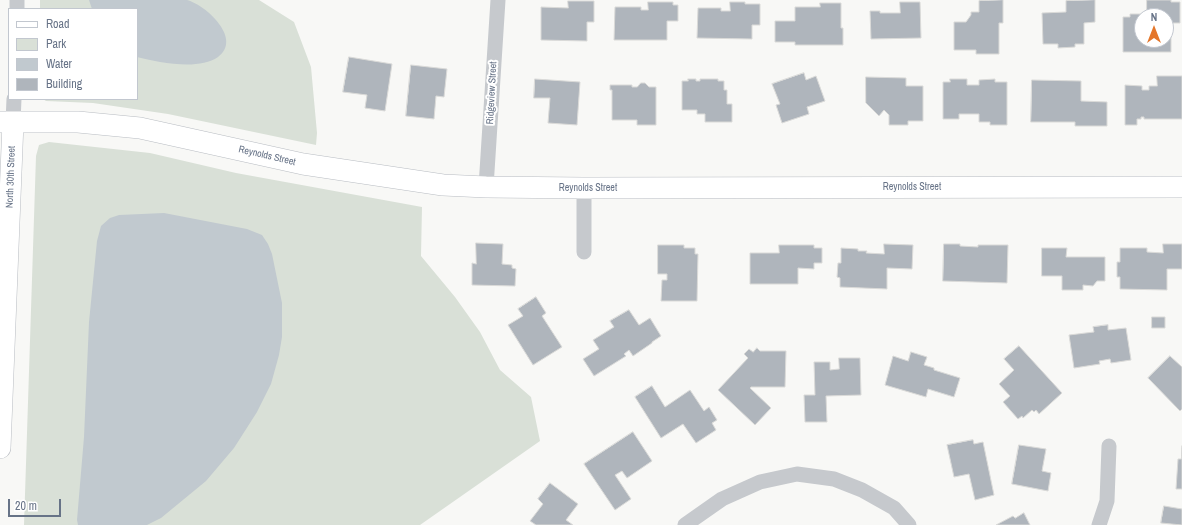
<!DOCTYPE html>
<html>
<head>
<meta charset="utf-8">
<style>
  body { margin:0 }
  #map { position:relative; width:1182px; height:525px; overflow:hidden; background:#f8f8f6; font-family:"Archivo Narrow",sans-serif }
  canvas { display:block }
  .legend { position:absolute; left:8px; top:8px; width:130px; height:92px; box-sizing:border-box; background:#fff; border:1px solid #c2c7cf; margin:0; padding:5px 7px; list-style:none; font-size:12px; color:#677387 }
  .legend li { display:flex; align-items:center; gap:8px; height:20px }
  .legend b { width:20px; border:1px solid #c2c7cf }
  .north { position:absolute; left:1134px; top:8px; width:40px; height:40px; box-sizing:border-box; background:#fff; border:1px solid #c2c7cf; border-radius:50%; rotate:0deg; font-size:11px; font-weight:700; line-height:16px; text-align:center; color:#677387 }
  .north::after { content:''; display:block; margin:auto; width:14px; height:18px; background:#e4762a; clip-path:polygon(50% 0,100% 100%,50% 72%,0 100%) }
  .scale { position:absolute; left:8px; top:499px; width:53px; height:18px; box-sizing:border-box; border:2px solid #677387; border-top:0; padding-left:5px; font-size:12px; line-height:14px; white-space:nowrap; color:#677387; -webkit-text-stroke:3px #fff; paint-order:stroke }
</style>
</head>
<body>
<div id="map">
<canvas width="1182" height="525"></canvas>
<ul class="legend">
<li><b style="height:5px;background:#fff"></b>Road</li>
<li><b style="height:11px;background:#d9e0d7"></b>Park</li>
<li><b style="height:11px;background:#c1c9cf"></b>Water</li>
<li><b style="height:11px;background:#afb5bc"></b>Building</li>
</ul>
<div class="north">N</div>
<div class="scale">20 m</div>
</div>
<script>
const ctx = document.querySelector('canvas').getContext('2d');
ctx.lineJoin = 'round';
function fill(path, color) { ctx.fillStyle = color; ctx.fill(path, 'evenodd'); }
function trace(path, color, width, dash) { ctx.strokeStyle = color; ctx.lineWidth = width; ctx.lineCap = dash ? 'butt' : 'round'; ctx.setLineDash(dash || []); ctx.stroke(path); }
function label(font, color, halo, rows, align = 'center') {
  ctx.font = font + ' "Archivo Narrow",sans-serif'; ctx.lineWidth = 4; ctx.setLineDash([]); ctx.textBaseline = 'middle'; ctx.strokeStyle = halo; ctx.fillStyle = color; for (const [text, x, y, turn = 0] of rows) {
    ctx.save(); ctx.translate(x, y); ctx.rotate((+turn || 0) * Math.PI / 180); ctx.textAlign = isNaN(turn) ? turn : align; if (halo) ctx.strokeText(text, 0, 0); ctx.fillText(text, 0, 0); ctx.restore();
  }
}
fill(new Path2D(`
  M40 0H259L294 22 311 67 317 133 316 145 168 114 93 103 46 101 43 99H137V9H40Z
  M49 142 150 153 236 173 422 207 421 256 455 297 480 332 500 370 531 397 540 441 420 525H24L36 156 39 145Z`), '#d9e0d7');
fill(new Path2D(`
  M89 0C112 0 136 0 159 0 168 0 178 0 187 0 206 5 243 39 218 57 198 71 158 62 137 57V9H92Z
  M164 213 247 229 262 235 268 244 272 254 282 303V337L279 355 271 384 257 412 234 448 206 481 161 518 147 525H78L77 520 84 437 89 322 97 241 101 226 110 218 119 215Z`), '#c1c9cf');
const building = new Path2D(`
  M1003 0V23H999V54H976V50H954V22H966L971 15V12H979V1Z
  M1095 0V22L1084 23V44H1075V47L1058 48V44H1043L1042 13 1066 12V1Z
  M1147 0H1171V2H1180V23H1171V52H1123V17H1130V14H1142V40H1166V16H1147Z
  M568 1H594V22H587V41L541 40V7L568 8Z
  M648 2H673V5H678V21H667V40H614L615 7H641V10H648Z
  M730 2H745V4H760V25H752V39L697 38 698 8H721V11H730Z
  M900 2H920L921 38 871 39 870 11H880V13H900Z
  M820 3H841V28H843V45H795V42H775V21H795V7H820Z
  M349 57 392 64 385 111 365 108 367 95 343 92Z
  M411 65 447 69 444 97 436 96 434 119 406 116Z
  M804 73 806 80 816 76 825 101 807 107 809 114 782 123 776 105 780 104 772 84Z
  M1157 76H1182V119H1144V117H1141V119H1137V125H1125V85L1142 86V90H1149V86H1157Z
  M866 77 906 78V86H923V121H908V125H889V115L884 110 879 116 866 103Z
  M535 79 580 82 577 125 548 123 550 98H534Z
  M688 79H696V81H700V79H718V81H724V90H727V104H732V122H705V114H697V110H682V81H688Z
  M950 79H967V85H979V80L995 79V82H1007V125H990V122H979V114H959V119H943V82H950Z
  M1032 80 1081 81V101L1107 102V126H1075V122H1031Z
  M641 83H645L649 87H656V125H637V120H612V90H610V85H632V87H637Z
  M476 243 503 244 502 264 512 265V268L516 269 515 286 472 285V263L476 264Z
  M884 244 913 245 912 269 887 268V289L840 287V278L837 277 838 263H841V248L858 249V251H867L866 253 884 254Z
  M944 244H960V246L978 247V245H1008L1007 283 943 281Z
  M1163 244H1182V269H1167V290L1120 289V277H1117V262H1120V248H1147V252L1163 253Z
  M658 245H684V248H695V254H698L697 301H661L662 280H667V274H658Z
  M779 245H814V248H822V263H814V269L798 268V284H750V253H779Z
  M1042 248H1067L1066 257H1105V281H1097L1093 286 1083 285V290H1062V276H1042Z
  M536 297 546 313 542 316 562 347 533 365 508 325 523 316 518 309Z
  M629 310 639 325 650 318 661 336 652 342V343L633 356 629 350 624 354 626 356 594 376 583 359 599 349 593 340 614 327 610 321Z
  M1152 317H1165V328H1152Z
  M1108 325V330L1126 328 1131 360 1111 363 1110 359 1099 361 1100 364 1074 368 1069 335 1094 332 1093 327Z
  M1019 346 1062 393 1039 414 1036 410 1034 412 1032 410 1023 418 1022 416 1018 419 1003 402 1010 396 999 384 1014 370 1004 359Z
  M757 348 760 351H786L785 387H751L750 388 771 408 755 425 718 390 748 358 744 354 749 349 753 352Z
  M911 352 927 357 924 365 934 368V370L960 378 954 397 928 389 926 397 885 385 893 356 908 361Z
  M1170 356 1182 367V409L1180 411 1148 378Z
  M839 358H860L861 395 826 396 827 422H805L804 395H815L814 362H830V370L839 369Z
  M652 386 665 407 690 390 704 411 709 407 717 420 712 423 716 430 696 443 683 424 661 438 635 397Z
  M633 432 652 461 627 478 622 471 615 475 631 499 615 510 584 464Z
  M973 440 974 444 983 442 994 495 975 500 969 474 954 477 947 445Z
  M1019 445 1046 449 1042 471 1051 473 1048 491 1012 484Z
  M1182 446V489H1176L1178 459H1181Z
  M550 483 578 504 566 520 573 525H536L530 521 543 504 538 499Z
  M1164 506 1182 509V525L1161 523Z
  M1024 513 1030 525H996L1013 516 1015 518Z`);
fill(building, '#afb5bc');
trace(building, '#dadad8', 1);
const secondary = new Path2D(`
  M0 122H78L140 128 303 164 443 185 486 187 584 188 1182 187
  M0 448 13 122`);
trace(secondary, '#b8bcc2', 22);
trace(new Path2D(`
  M17 9V0
  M13 122 14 99
  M486 187 498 0
  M584 252V188
  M685 525 722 499 760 482 797 474 834 479 862 490 894 508 909 525
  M1099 525 1107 501 1109 446`), '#c6c9cd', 15);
trace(secondary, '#fff', 21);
label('10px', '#677387', '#fff', [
  ["Ridgeview Street",492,93,-87],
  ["Reynolds Street",267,156,13],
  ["North 30th Street",11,177,-88],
  ["Reynolds Street",912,187],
  ["Reynolds Street",588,188]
]);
</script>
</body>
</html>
